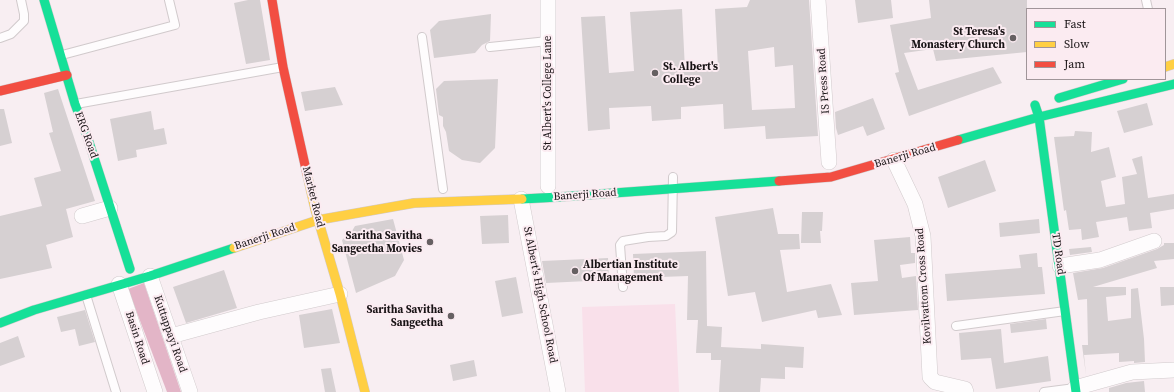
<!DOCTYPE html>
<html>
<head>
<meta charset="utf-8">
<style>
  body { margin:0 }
  #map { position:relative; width:1174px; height:392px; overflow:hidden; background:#f8eef2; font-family:"Source Serif 4",serif }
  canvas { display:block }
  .legend { position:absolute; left:1026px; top:8px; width:140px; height:72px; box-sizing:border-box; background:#fbebf1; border:1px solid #a09599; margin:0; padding:5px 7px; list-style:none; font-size:12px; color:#181315 }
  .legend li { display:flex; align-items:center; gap:8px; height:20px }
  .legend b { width:20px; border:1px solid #a09599 }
</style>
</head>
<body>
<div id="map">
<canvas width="1174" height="392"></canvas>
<ul class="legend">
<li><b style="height:5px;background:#16e098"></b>Fast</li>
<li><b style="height:5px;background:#ffcf43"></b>Slow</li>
<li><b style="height:5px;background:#f24e42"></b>Jam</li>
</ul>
</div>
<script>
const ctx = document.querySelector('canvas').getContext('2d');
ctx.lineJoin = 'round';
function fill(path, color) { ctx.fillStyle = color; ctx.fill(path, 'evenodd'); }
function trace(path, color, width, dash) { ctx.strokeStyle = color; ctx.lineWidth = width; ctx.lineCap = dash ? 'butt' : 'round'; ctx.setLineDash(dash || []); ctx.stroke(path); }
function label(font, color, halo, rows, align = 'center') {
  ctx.font = font + ' "Source Serif 4",serif'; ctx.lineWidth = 4; ctx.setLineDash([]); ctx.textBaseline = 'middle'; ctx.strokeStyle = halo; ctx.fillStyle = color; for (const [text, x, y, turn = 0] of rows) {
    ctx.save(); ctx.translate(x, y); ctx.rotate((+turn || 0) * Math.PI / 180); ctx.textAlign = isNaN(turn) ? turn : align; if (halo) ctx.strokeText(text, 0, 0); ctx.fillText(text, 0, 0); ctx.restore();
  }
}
fill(new Path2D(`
  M675 304 679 392H585L582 307Z`), '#f9e0ea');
fill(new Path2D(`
  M144 283 181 392H167L128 289Z`), '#e3b5c7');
fill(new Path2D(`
  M248 0H260L270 60 246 64 234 3Z
  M750 0H809L818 136 766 139 765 126 724 129 723 104 681 107V119L652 121 651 106 609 108 610 129 588 131 581 17 605 16 609 73 634 71 630 12 682 9 685 70 718 68 715 9 747 7ZM774 47 775 67 793 65 795 108 752 110 748 51Z
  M855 0H891L893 18 858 23Z
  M929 0H1027V52L936 61 933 49 904 53 918 90 993 67 1002 83 909 116 895 73 899 72 890 25 931 18Z
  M491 14 490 41 482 45 475 53 434 58 430 30 439 21Z
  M498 79 495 148 480 163 462 160 449 151 446 132 443 126V117L439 115 436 89 444 81Z
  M335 87 343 105 305 111 301 92Z
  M58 89 95 201 66 209 73 237 46 245 52 268 0 279V216L42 206 34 178 61 171 49 133 53 132 44 93Z
  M873 98 885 129 867 136 863 126 838 135 836 128 835 112Z
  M1147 103 1153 125 1124 133 1117 111Z
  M0 109H4L12 143 0 146Z
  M151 111 154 130 164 128 167 144 136 150 137 157 118 161 110 119Z
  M1075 131 1092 132 1091 152 1109 147 1116 177 1101 181 1106 207 1125 204 1122 177 1137 174 1132 159 1142 156 1148 198 1174 194V209L1150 213 1152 228 1129 231 1127 217 1096 222 1099 237 1082 240 1081 229 1069 230 1066 210 1064 211 1054 137 1074 136Z
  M985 160 996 191 948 208 938 177Z
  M773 208 778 234H799L800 249 780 250 787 292 831 284 842 315 818 318 816 310 762 322 755 292 728 296 715 217Z
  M802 212H823L822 231H820L821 243H801Z
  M508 215 509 243 482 244 480 216Z
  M393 219 404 260 395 276 356 293 342 240 352 231 355 226Z
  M1039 219 1040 233 1000 237 999 223Z
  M910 237 911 253H915V263L900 265 902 278 916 276 918 310 854 315 851 283 878 281 874 240Z
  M1164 243H1174V259L1154 261 1157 268 1093 287H1126V295L1106 297 1108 321 1131 318V289L1138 288 1144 339 1145 362 1134 363V361L1119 362V353L1084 355 1086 375 1082 345H1088L1087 299 1078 300 1073 273 1103 268 1157 249 1164 245Z
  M1091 247 1092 252 1070 255 1069 249Z
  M706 251 707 326 722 327 721 347 761 349V344L804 347 803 368 785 367V379L761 378 760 392H719L721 360H711V353H696L698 320H687L688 276 634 278 633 254Z
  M1037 253 1038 267H1042L1045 294 947 301 945 274 1021 268 1019 255Z
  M608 258 609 280 546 283 542 261Z
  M224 270 237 308 186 323 173 287Z
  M516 277 523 313 502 317 495 281Z
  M1160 287H1174V305L1161 306Z
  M332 309 340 343 304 348 299 315Z
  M85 310 95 342 79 346 75 329 61 332 57 317Z
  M1046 319 1047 329 1011 333 1010 324Z
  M1001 329 1004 363 1048 356 1051 381 996 389 991 358 961 360 959 333Z
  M18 336 25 357 0 366V343Z
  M474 360 477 376 453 381 450 365Z
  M331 368 336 392H325L321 369Z
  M1144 381 1145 392H1109V388L1126 383Z`), '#d6d0d2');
const lane = new Path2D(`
  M1146 0 1148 9
  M422 37 443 189
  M0 38 11 34 24 21V14L21 0
  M490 47 548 41
  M62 55 175 25 169 0
  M76 104 283 67
  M623 287 620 245 623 241 648 237 666 236 672 232 673 177
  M86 295 116 392
  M956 326 1065 311
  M1044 392 1075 388`);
const street = new Path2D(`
  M818 0 829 162
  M894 160 915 204 923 236 930 377 935 382 965 389 966 392
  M548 186V0
  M521 199 558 392
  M82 216 110 208
  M1060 266 1100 260 1154 241
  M150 276 190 392
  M119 284 155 392
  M171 336 259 312 340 294
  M1075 388 1132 372 1174 370`);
const fast = new Path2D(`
  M44 0 75 104 87 136 130 269
  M1059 98 1123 79
  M1035 105 1039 117 1076 392
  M958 140 1039 117 1174 84
  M522 199 559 197 779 181
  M0 323 34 310 150 276 234 248`);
const slow = new Path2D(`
  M1165 67 1174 64
  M307 174 315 209 340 294 365 392
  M234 248 318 220 414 203 522 199`);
const jam = new Path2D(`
  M272 0 283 67 307 174
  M0 91 67 75
  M779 181 831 177 958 140`);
trace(lane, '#d1cacc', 10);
trace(street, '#d1cacc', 16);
trace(fast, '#d1cacc', 10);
trace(slow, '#d1cacc', 10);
trace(jam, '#d1cacc', 10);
trace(lane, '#fefcfd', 8);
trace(street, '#fefcfd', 15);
trace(fast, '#16e098', 9);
trace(slow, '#ffcf43', 9);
trace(jam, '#f24e42', 9);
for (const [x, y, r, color] of [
  [1013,38,4,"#666062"],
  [655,73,4,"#666062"],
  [430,242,4,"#666062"],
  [575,271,4,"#666062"],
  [451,316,4,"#666062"]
]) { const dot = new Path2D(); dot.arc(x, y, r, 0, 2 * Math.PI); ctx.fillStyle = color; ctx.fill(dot); trace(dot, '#fbebf1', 1.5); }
label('bold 11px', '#181315', '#fbebf1', [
  ["St Teresa's",1005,32],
  ["Monastery Church",1005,45],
  ["St. Albert's",663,67,"left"],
  ["College",663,80,"left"],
  ["Saritha Savitha",422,236],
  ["Sangeetha Movies",422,249],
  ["Albertian Institute",583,265,"left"],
  ["Of Management",583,278,"left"],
  ["Saritha Savitha",443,310],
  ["Sangeetha",443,323]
], 'right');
label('11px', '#181315', '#fbebf1', [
  ["IS Press Road",824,81,-94],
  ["St Albert's College Lane",548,93,-90],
  ["ERG Road",86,135,70],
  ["Banerji Road",905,156,-16],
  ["Banerji Road",585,195,-4],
  ["Market Road",313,197,76],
  ["Banerji Road",265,237,-18],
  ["TD Road",1058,254,82],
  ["Kovilvattom Cross Road",924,286,-94],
  ["St Albert's High School Road",540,295,79],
  ["Kuttappayi Road",170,334,71],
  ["Basin Road",137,338,72]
]);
</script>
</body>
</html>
